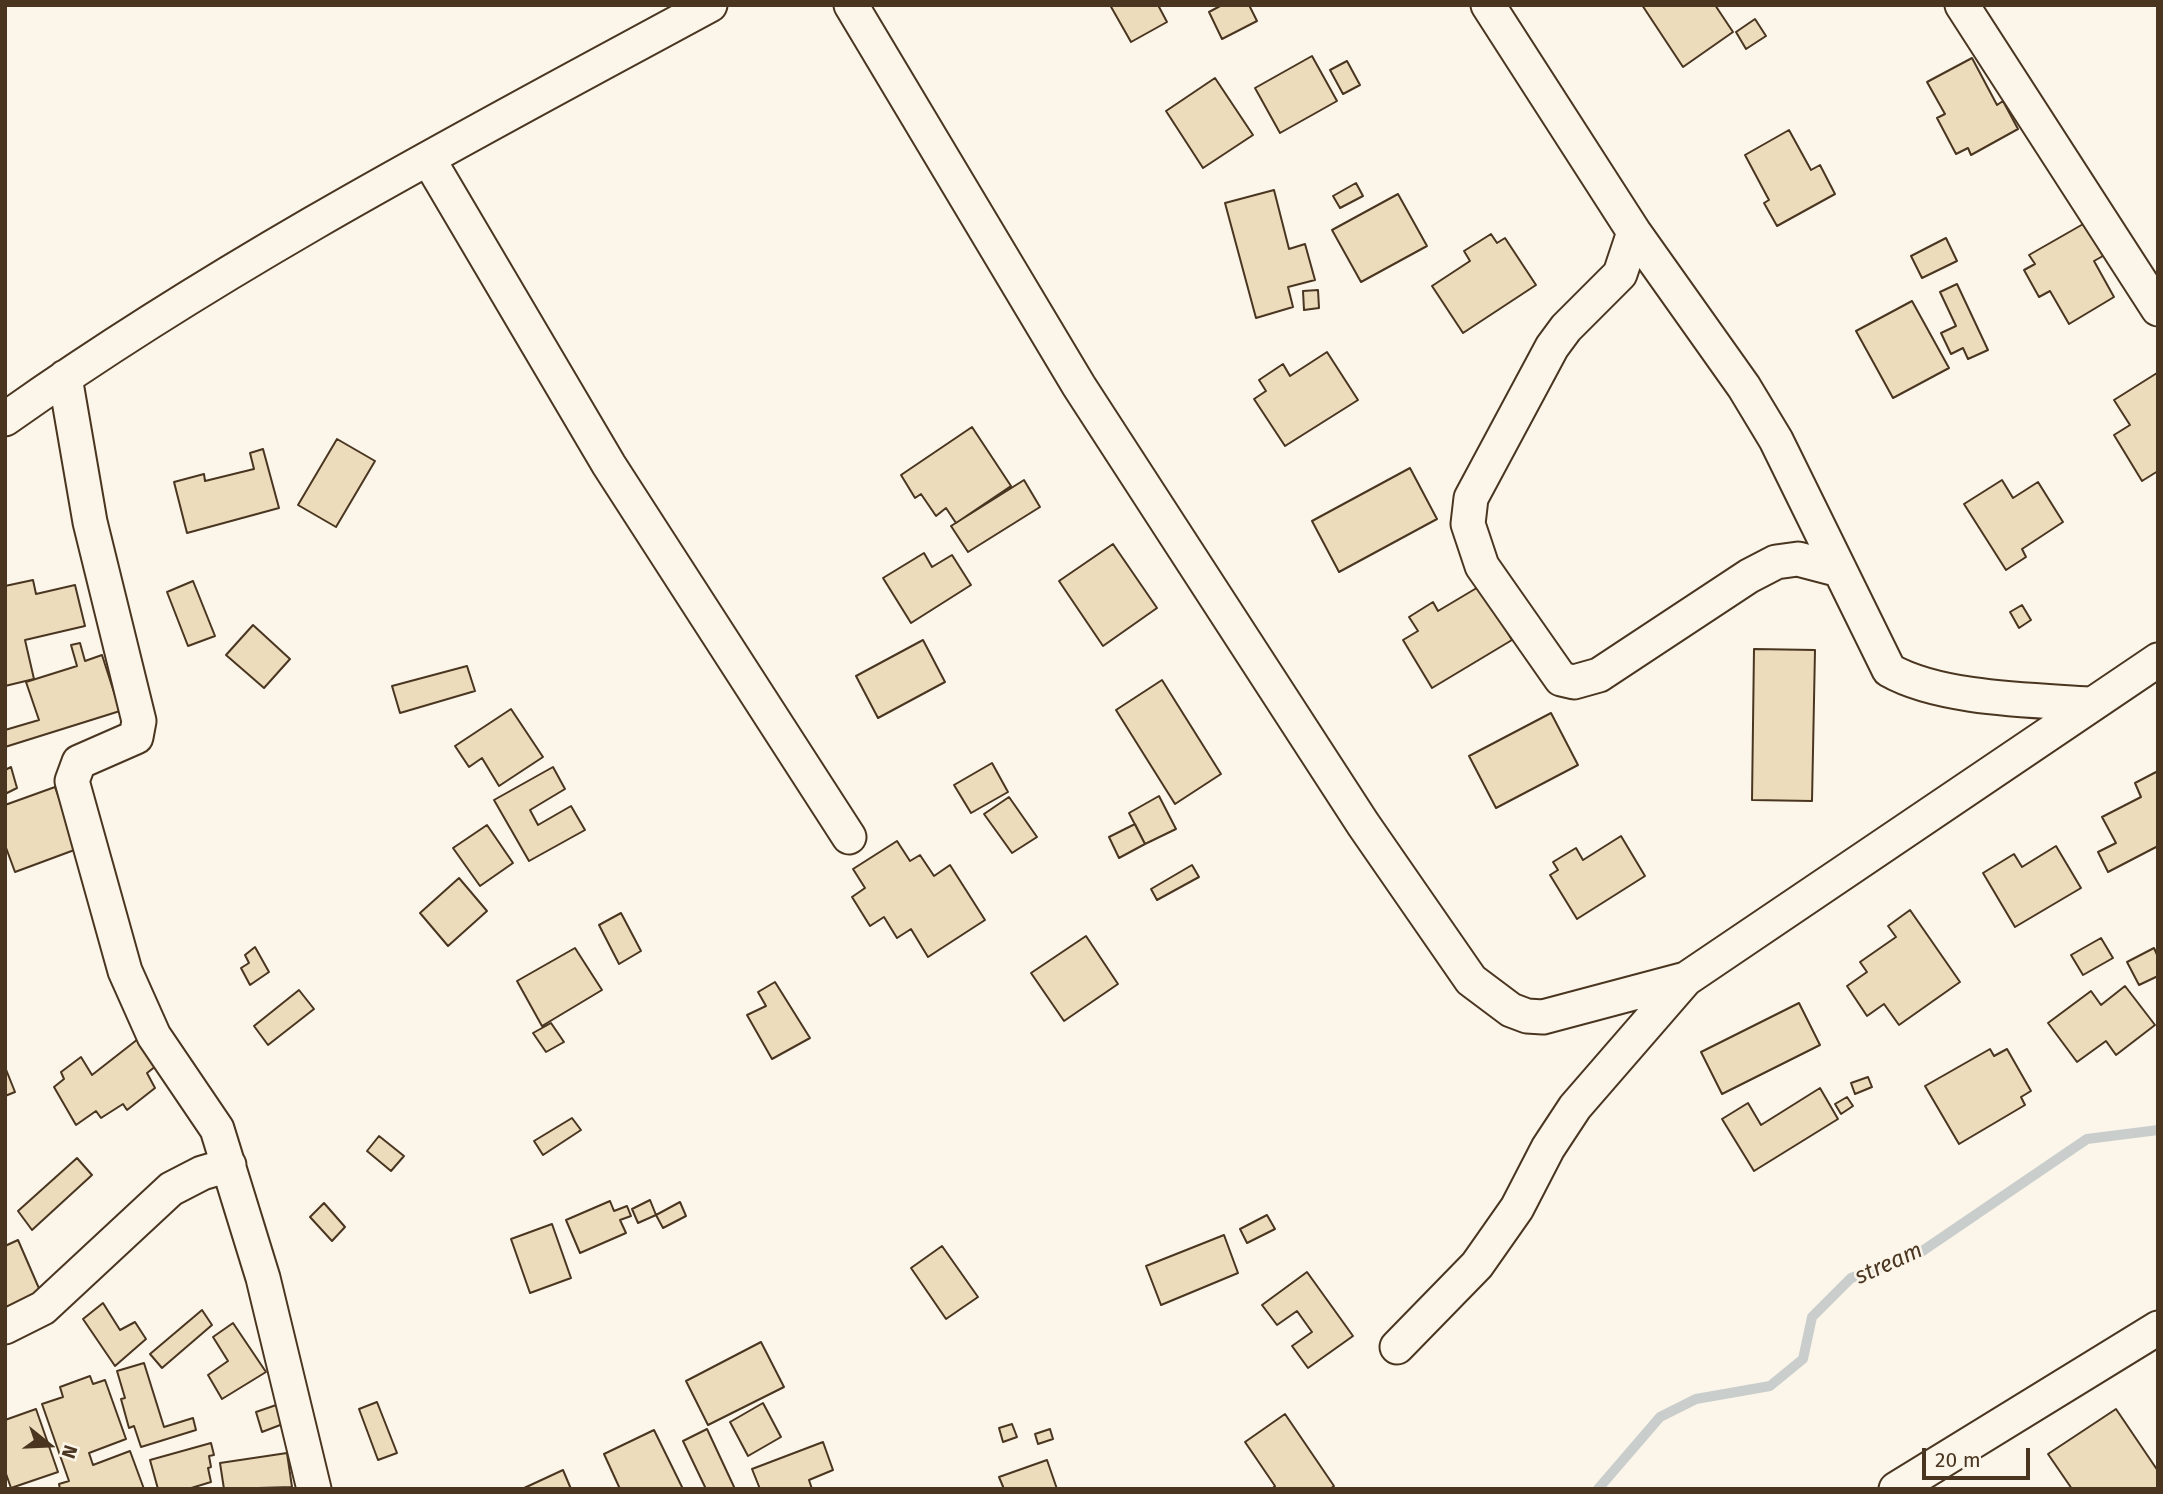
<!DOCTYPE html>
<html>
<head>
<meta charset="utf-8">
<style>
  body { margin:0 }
  #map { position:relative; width:2163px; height:1494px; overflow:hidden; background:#fbf6e9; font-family:"Fira Sans",sans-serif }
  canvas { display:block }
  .frame { position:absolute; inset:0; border:7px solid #4a3520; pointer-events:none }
  .north { position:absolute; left:14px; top:1410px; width:70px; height:70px; -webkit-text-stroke:5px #fbf6e9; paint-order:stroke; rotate:108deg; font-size:19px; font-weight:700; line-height:28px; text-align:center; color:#4a3520 }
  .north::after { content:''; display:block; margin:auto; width:24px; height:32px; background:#4a3520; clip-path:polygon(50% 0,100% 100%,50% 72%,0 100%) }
  .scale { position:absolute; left:1922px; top:1448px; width:108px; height:32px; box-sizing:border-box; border:4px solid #4a3520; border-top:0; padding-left:9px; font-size:21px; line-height:24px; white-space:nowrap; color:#4a3520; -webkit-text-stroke:5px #fbf6e9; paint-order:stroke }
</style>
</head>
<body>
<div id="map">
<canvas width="2163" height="1494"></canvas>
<div class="frame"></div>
<div class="north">N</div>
<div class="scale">20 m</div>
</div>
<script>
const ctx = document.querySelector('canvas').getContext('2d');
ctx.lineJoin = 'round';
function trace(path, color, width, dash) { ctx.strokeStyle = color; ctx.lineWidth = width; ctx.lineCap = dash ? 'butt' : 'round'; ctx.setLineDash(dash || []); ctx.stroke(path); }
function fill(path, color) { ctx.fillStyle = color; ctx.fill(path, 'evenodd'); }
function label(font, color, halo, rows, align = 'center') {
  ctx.font = font + ' "Fira Sans",sans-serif'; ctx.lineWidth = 5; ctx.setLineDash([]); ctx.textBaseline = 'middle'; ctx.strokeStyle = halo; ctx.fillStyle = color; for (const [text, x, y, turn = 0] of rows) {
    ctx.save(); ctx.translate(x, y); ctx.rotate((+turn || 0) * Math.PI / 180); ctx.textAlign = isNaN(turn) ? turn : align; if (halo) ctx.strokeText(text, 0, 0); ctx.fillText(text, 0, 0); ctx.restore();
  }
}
trace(new Path2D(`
  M1598 1489 1660 1417 1696 1399 1770 1386 1803 1359 1812 1317 1851 1278 1918 1254 2087 1139 2158 1130`), '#c9cecd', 10);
const building = new Path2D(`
  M1110 5H1158L1167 22 1131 42Z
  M1222 5H1249L1257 21 1222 39 1209 12Z
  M1642 5H1715L1733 32 1683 67Z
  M1755 19 1766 36 1746 49 1736 32Z
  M1312 56 1337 101 1280 133 1255 88Z
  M1972 58 1997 105 2003 101 2018 129 1971 155 1968 148 1956 154 1937 118 1945 114 1927 82Z
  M1347 61 1360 85 1343 94 1330 70Z
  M1215 78 1253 135 1203 168 1166 111Z
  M1789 130 1811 170 1820 165 1835 194 1777 226 1764 203 1769 200 1745 155Z
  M1356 183 1363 196 1340 208 1333 196Z
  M1274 190 1289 249 1305 244 1315 280 1288 287 1293 307 1256 318 1225 203Z
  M1398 194 1427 246 1361 282 1332 230Z
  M2085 223 2103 256 2094 261 2114 297 2069 324 2050 291 2039 297 2024 270 2035 264 2029 255Z
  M1491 234 1497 243 1505 238 1536 285 1463 333 1432 286 1470 261 1464 251Z
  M1946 238 1957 261 1922 278 1911 256Z
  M1957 284 1988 350 1968 359 1963 348 1951 354 1941 333 1956 326 1940 292Z
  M1318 290 1319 308 1304 310 1303 291Z
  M1912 301 1949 368 1893 398 1856 331Z
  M1327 352 1358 400 1285 446 1254 399 1266 391 1259 380 1283 364 1290 376Z
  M2157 373 2158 471 2142 481 2114 435 2130 425 2114 400Z
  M972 427 1011 486 956 523 946 508 936 516 921 494 915 498 901 475Z
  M337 439 375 461 336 527 298 505Z
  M263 449 279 508 187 533 174 482 204 474 205 481 254 469 250 453Z
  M1410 468 1437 519 1339 572 1312 521Z
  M1024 480 1040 507 968 552 951 526Z
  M2002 480 2013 498 2038 482 2063 522 2022 549 2026 557 2006 570 1964 504Z
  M1113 544 1157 608 1103 646 1059 581Z
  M924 553 932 567 952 555 971 585 911 623 883 578Z
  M33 580 36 594 75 585 85 626 25 640 34 679 5 686V586Z
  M193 581 215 636 188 646 167 592Z
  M1480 586 1512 640 1432 688 1403 640 1418 631 1409 617 1433 602 1438 611Z
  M2022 605 2031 620 2019 628 2010 612Z
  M253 625 290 659 264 688 226 655Z
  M923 640 945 682 878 718 856 676Z
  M80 643 85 661 102 655 120 711 5 747V730L39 720 26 682 77 666 71 645Z
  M1754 649 1815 650 1812 801 1752 800Z
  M467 666 475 691 400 713 392 686Z
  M1162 680 1221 774 1175 804 1116 710Z
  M511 709 543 757 499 786 482 758 469 767 455 746Z
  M1551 713 1578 765 1496 808 1469 756Z
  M992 763 1008 792 971 813 954 785Z
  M11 767 17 788 5 794V770Z
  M553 767 565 789 530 810 538 825 571 806 585 830 529 861 494 800Z
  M2158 771V846L2108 872 2098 852 2116 843 2102 817 2141 797 2135 783Z
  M55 787 77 849 15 872 5 845V805Z
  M1159 796 1176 829 1145 844 1129 813Z
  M1009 797 1037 837 1012 853 984 814Z
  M1135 824 1145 844 1119 858 1109 837Z
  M487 825 513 863 480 886 453 848Z
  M1621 836 1645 876 1577 919 1550 875 1558 870 1553 862 1576 848 1583 860Z
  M897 841 910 861 920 855 934 876 950 865 985 920 928 957 911 929 897 938 884 917 870 926 852 897 865 888 853 869Z
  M2056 846 2081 888 2015 927 1983 873 2014 854 2022 867Z
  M1192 865 1199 877 1157 900 1151 889Z
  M459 878 487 911 448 946 420 913Z
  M1910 910 1960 982 1899 1025 1884 1004 1867 1016 1847 986 1867 972 1860 962 1896 937 1888 926Z
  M621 913 641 951 619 964 599 925Z
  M1086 936 1118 984 1064 1021 1031 973Z
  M2101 938 2113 958 2083 975 2071 955Z
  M255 947 269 972 250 985 241 968 249 963 245 955Z
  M575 948 602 990 542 1026 517 981Z
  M2154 948 2158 957V976L2139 985 2127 962Z
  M775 982 810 1038 772 1059 747 1015 766 1006 758 992Z
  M2125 986 2155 1025 2116 1055 2106 1041 2077 1062 2048 1023 2091 991 2101 1005Z
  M299 990 314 1009 268 1045 254 1026Z
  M1799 1003 1820 1045 1722 1094 1701 1052Z
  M551 1023 564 1042 546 1052 533 1033Z
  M138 1039 156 1066 147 1073 155 1088 127 1110 123 1104 101 1118 96 1111 76 1125 54 1087 64 1079 61 1072 81 1057 92 1075Z
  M1990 1049 1994 1056 2007 1049 2031 1091 2021 1097 2025 1105 1959 1144 1925 1086Z
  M5 1067 15 1092 5 1096Z
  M1868 1077 1872 1087 1855 1094 1851 1083Z
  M1820 1088 1838 1119 1754 1171 1722 1119 1748 1103 1761 1125Z
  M1847 1097 1853 1106 1841 1114 1835 1104Z
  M572 1118 581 1130 543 1155 534 1141Z
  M379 1136 404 1156 391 1171 367 1151Z
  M77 1158 92 1175 32 1230 18 1211Z
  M650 1200 656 1215 638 1223 632 1209Z
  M610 1201 614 1211 627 1206 631 1216 620 1220 626 1233 580 1253 566 1220Z
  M680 1202 686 1216 663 1228 656 1215Z
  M324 1203 345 1227 332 1241 310 1217Z
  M1267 1215 1275 1229 1247 1243 1240 1229Z
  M552 1224 571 1278 530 1293 511 1239Z
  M1224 1235 1238 1273 1161 1305 1146 1266Z
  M18 1240 41 1293 5 1309V1246Z
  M942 1246 978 1297 946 1319 911 1268Z
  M1307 1272 1353 1336 1308 1368 1292 1346 1312 1332 1297 1311 1277 1325 1262 1305Z
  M103 1303 120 1330 135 1322 146 1339 115 1366 83 1319Z
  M202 1310 212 1325 162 1368 150 1354Z
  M233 1323 266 1372 222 1399 208 1375 228 1361 213 1337Z
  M761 1342 784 1387 708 1425 686 1381Z
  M144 1363 164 1427 193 1418 196 1430 141 1447 134 1426 129 1428 121 1399 125 1398 117 1371Z
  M90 1376 93 1384 105 1380 126 1439 89 1453 93 1465 130 1451 144 1489H60L59 1484 69 1481 42 1404 63 1397 60 1387Z
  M377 1402 397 1453 378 1460 359 1409Z
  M282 1403 288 1422 262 1432 256 1412Z
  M763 1403 781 1437 748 1456 730 1422Z
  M36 1409 58 1472 11 1488 5 1471V1420Z
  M2116 1409 2158 1471V1488L2072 1489 2048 1454Z
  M1285 1414 1334 1486 1330 1489H1272L1275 1486 1245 1442Z
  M1012 1424 1017 1437 1003 1442 999 1428Z
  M707 1429 735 1489H706L683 1441Z
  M1050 1429 1053 1439 1038 1444 1035 1434Z
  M654 1430 683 1489H620L604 1454Z
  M823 1442 833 1470 809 1480 812 1489H760L752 1469Z
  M211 1443 214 1455 209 1456 211 1467 208 1468 211 1482 188 1489H158L150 1460Z
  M287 1453 292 1487 224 1489 220 1463Z
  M1047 1460 1057 1489H1004L999 1477Z
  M563 1470 571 1489H522Z`);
fill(building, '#ecdcbc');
trace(building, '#4a3520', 2);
const minor = new Path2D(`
  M851 5 1079 386 1363 824 1471 980 1511 1010 1527 1016 1543 1017 1686 979
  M1488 5 1634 232 1744 387 1776 440 1889 670C1940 699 2030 700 2089 704
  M1962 5 2158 309
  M429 160 609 465 849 837
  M1634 232 1620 274 1566 328 1552 347 1471 498 1468 524 1482 566 1561 679 1574 682 1599 675 1749 576 1776 562 1798 559 1840 570
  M65 377 90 522 139 721 136 737 79 762 72 781 125 971 154 1036 217 1129 263 1278 314 1489
  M5 419C228 261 470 135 710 5
  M5 1327 43 1308 171 1189 202 1173 229 1165
  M1397 1347 1477 1265 1517 1208 1548 1148 1575 1107 1686 979 2158 660
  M1896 1489 2158 1328`);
trace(minor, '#4a3520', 37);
trace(minor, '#fbf6e9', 33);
label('italic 23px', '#4a3520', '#fbf6e9', [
  ["stream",1889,1264,-24]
]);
</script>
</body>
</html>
